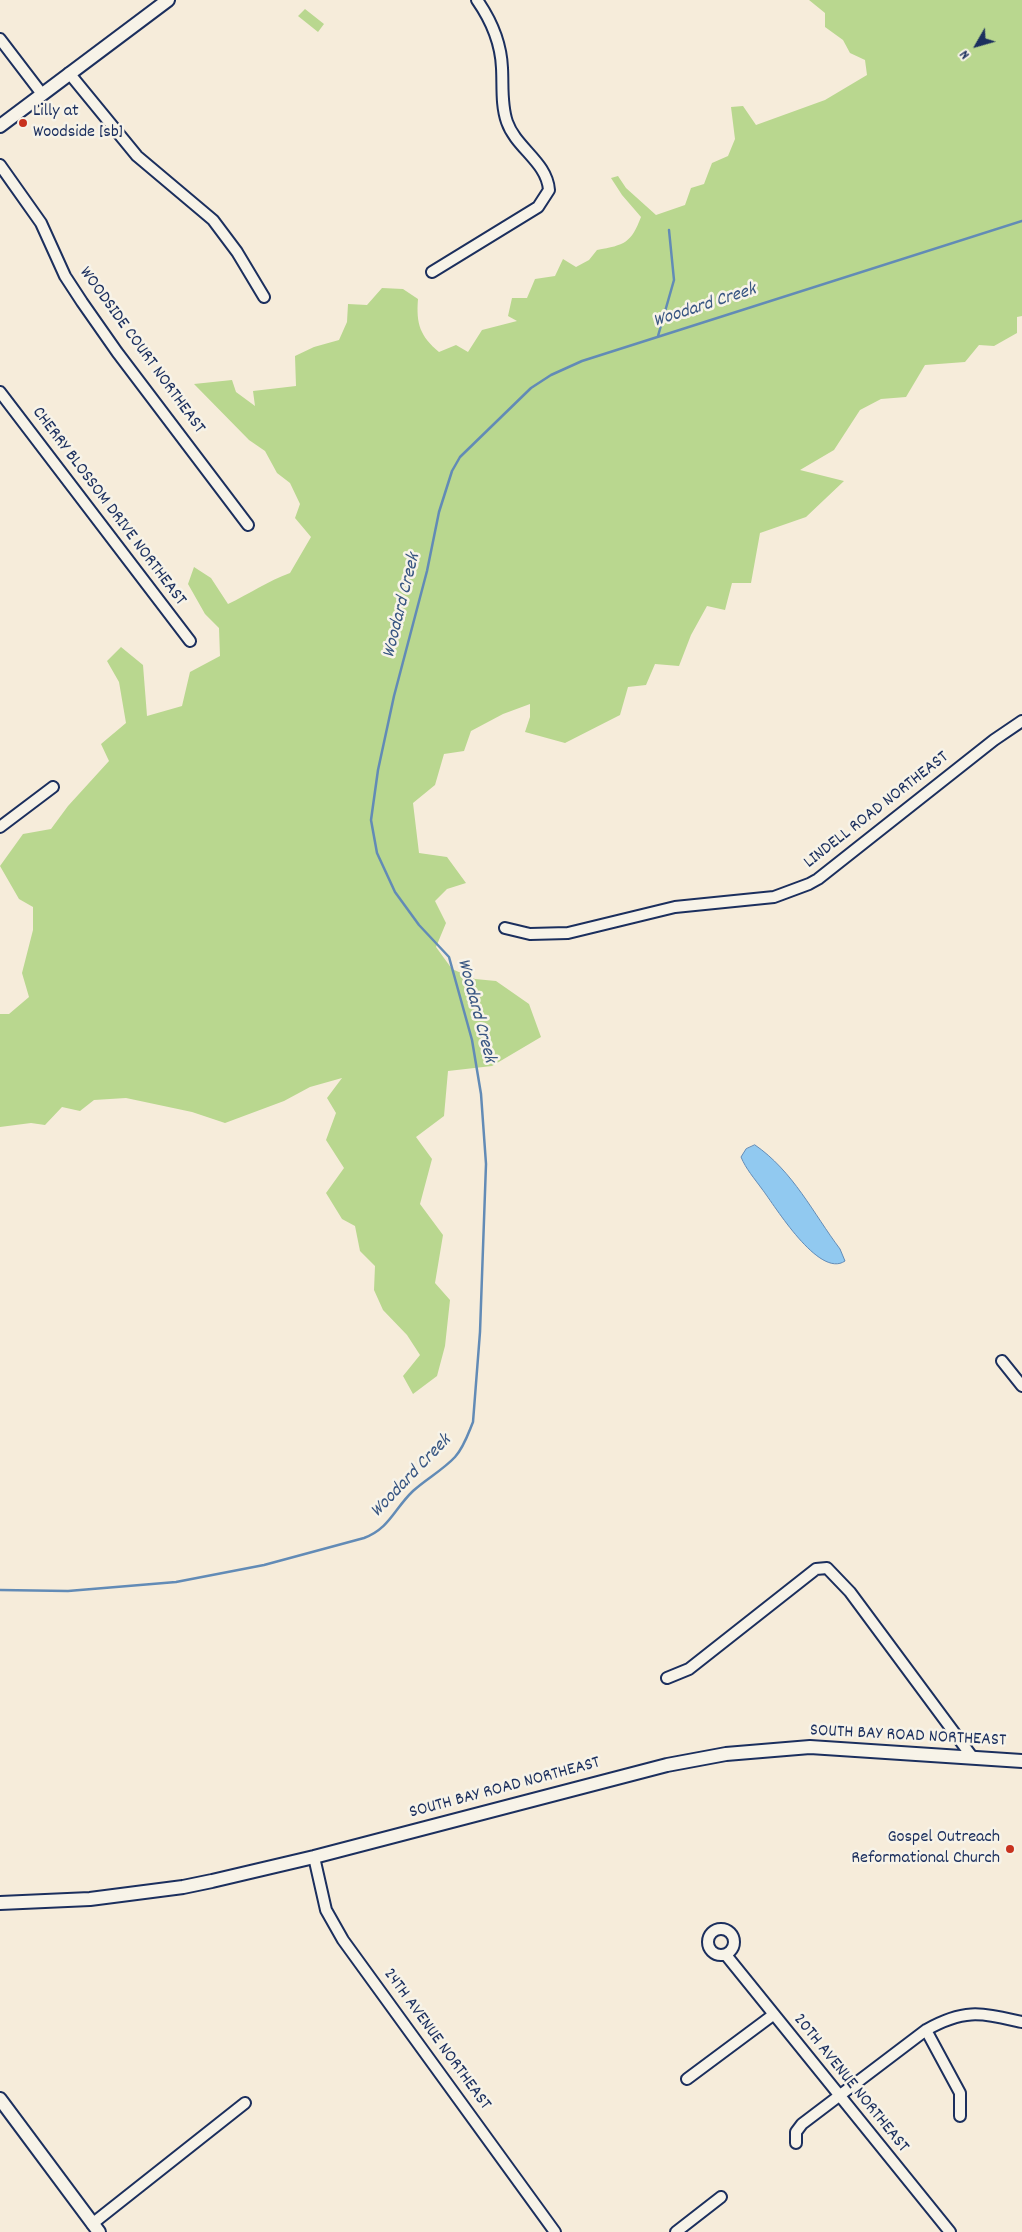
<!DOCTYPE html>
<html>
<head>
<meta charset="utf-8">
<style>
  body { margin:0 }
  #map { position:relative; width:1022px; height:2232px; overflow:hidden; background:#f6ecda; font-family:Dekko,sans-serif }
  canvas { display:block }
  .north { position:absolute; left:952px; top:20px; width:50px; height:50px; -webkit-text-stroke:4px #f7f3e8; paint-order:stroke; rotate:232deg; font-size:14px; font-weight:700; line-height:20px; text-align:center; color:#1b2f5e }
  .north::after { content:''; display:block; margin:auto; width:18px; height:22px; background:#1b2f5e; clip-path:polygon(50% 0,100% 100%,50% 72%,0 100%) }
</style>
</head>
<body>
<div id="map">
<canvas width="1022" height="2232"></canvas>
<div class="north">N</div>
</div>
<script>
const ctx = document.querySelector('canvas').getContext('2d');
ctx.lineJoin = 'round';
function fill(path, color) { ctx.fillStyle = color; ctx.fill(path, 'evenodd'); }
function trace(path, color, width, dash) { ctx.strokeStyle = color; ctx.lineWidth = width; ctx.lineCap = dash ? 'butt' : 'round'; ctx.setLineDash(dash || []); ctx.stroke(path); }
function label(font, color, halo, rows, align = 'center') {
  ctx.font = font + ' Dekko,sans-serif'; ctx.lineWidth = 5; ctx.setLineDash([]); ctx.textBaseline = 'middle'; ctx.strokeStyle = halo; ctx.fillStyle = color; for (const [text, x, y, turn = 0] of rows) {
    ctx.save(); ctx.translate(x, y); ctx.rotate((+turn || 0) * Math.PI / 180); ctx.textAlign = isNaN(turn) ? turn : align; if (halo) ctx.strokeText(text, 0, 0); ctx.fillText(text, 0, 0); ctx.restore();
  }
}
fill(new Path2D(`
  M809 0H1022V316L1017 317V333L994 346 979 345 965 362 925 365 906 397 881 399 860 410 834 450 800 470 844 481 806 517 760 533 751 583H732L725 610 707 606 691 635 679 666 655 664 646 685 628 687 620 715 565 743 525 732 530 717V704L503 714 471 731 464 751 444 754 435 785 413 803 419 853 447 857 466 883 447 889 435 901 446 923 436 947 452 969 475 979 496 981 529 1004 541 1037 492 1066 448 1071 444 1116 416 1137 432 1159 420 1204 443 1235 435 1283 450 1300 445 1346 437 1376 413 1394 403 1376 420 1355 407 1335 383 1310 374 1290 375 1266 360 1251 355 1226 342 1219 326 1193 344 1168 326 1140 336 1113 327 1098 342 1078 310 1087 284 1101 225 1123 192 1112 126 1098 94 1100 80 1111 62 1107 45 1125 31 1123 0 1127V1014H9L29 997 22 973 33 930V907L19 899 0 866 23 834 51 829 68 806 109 761 101 744 126 723 119 682 107 661 121 647 143 665 147 716 182 706 190 672 220 656 219 628 205 614 188 584 194 567 211 578 228 604C249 594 268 581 290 573L311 537 295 518 300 504 290 483 277 473 265 451 249 440 194 384 232 380 236 392 255 406 253 391 296 386 295 356 314 347 339 340 347 322 348 304 367 305 382 288 403 289 418 299C416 324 420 336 439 352L456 345 468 352 482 330 517 321 508 316 512 298H527L535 279 555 276 563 259 576 267 589 260 597 250C625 245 631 243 641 217L622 195 611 178 618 176 626 188 656 215 685 205 691 188 704 184 712 163 728 156 735 139 731 107 743 106 756 125 825 100 867 75 865 60 850 53 843 40 825 27V13Z
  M305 9 324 24 318 32 298 16Z`), '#b9d78f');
const water = new Path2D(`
  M755 1145C793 1171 813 1213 840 1249L845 1261C819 1279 775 1206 762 1189 754 1178 746 1169 741 1157L746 1149Z`);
fill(water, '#91c9f0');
trace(water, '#628bb6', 1);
trace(new Path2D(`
  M658 336 674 280 669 230
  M0 1590 68 1591 176 1582 264 1565 364 1538C390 1528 394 1509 413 1491 426 1479 443 1470 455 1457 464 1447 468 1434 473 1422L480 1332 486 1164 481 1094 472 1040 449 957 419 925 395 892 377 853 371 820 378 770 394 696 427 571 439 512 452 471 460 457 531 388 551 375 582 361 1022 221`), '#628bb6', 2.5);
const minor = new Path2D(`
  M0 39 42 94
  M69 73 137 156 213 220 237 252 264 297
  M0 165 41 223 65 276 82 302 117 352 248 525
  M432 272 538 207 549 190C547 162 516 148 507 122 501 105 503 86 502 68 501 44 491 20 477 0
  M0 392 190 641
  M0 827 53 787
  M505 928 530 934 568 933 675 907 774 897 809 884 818 879 994 740 1022 721
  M1002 1361 1022 1386
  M667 1678 689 1669 816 1569 827 1568 850 1592 973 1758
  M314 1857 326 1910 343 1940 555 2232
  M708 1942a13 13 0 1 1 26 0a13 13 0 1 1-26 0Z
  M726 1955 950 2232
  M926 2030 960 2093V2116
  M687 2079 773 2015
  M796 2143V2132L802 2124 926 2030C965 2008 981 2013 1022 2022
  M92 2224 245 2103
  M676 2232 721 2197`);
const tertiary = new Path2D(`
  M0 126 168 0
  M0 1903 90 1899 183 1887 212 1881 314 1857 667 1765 726 1754 810 1747 1022 1761
  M0 2099 99 2232`);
trace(minor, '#1b2f5e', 14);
trace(tertiary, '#1b2f5e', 16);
trace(minor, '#f7f3e8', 10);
trace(tertiary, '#f7f3e8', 12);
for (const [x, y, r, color] of [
  [23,123,5,"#c8321e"],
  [1010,1849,5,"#c8321e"]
]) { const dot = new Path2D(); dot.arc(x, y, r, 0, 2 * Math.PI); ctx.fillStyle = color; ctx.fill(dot); trace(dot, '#f7f3e8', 2); }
label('18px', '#1b2f5e', '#f7f3e8', [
  ["Lilly at",33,113],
  ["Woodside [sb]",33,134],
  ["Gospel Outreach",1000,1839,"right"],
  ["Reformational Church",1000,1860,"right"]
], 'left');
label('18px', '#1b2f5e', '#f7f3e8', [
  ["WOODSIDE COURT NORTHEAST",141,351,54],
  ["CHERRY BLOSSOM DRIVE NORTHEAST",108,507,53],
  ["LINDELL ROAD NORTHEAST",877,811,-38],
  ["SOUTH BAY ROAD NORTHEAST",908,1737,3],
  ["SOUTH BAY ROAD NORTHEAST",505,1789,-15],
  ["24TH AVENUE NORTHEAST",436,2040,54],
  ["20TH AVENUE NORTHEAST",850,2084,51]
]);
label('italic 19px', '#385682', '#f7f3e8', [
  ["Woodard Creek",705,307,-18],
  ["Woodard Creek",403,606,-76],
  ["Woodard Creek",475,1011,75],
  ["Woodard Creek",412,1477,-46]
]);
</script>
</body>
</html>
